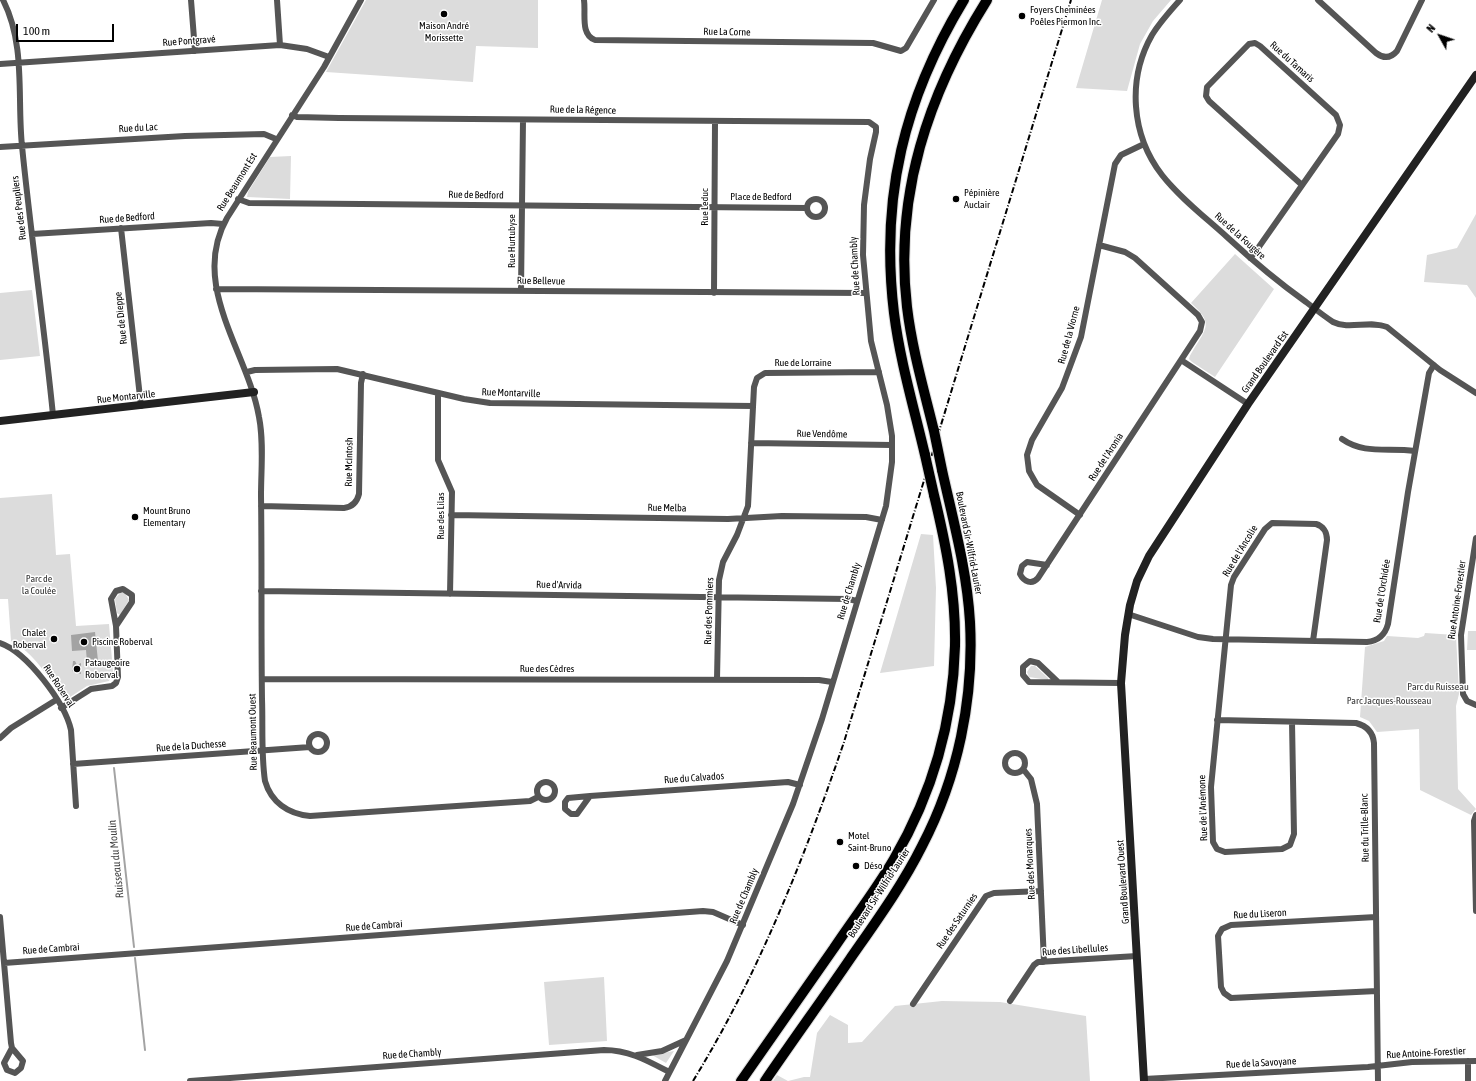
<!DOCTYPE html>
<html>
<head>
<meta charset="utf-8">
<style>
  body { margin:0 }
  #map { position:relative; width:1476px; height:1081px; overflow:hidden; background:#fff; font-family:"Asap Condensed",sans-serif }
  canvas { display:block }
  .north { position:absolute; left:1420px; top:16px; width:40px; height:40px; -webkit-text-stroke:3px #fff; paint-order:stroke; rotate:310deg; font-size:11px; font-weight:700; line-height:16px; text-align:center; color:#000 }
  .north::after { content:''; display:block; margin:auto; width:14px; height:18px; background:#000; clip-path:polygon(50% 0,100% 100%,50% 72%,0 100%) }
  .scale { position:absolute; left:16px; top:24px; width:98px; height:18px; box-sizing:border-box; border:2px solid #000; border-top:0; padding-left:5px; font-size:12px; line-height:14px; white-space:nowrap; color:#000; -webkit-text-stroke:3px #fff; paint-order:stroke }
</style>
</head>
<body>
<div id="map">
<canvas width="1476" height="1081"></canvas>
<div class="north">N</div>
<div class="scale">100 m</div>
</div>
<script>
const ctx = document.querySelector('canvas').getContext('2d');
ctx.lineJoin = 'round';
function fill(path, color) { ctx.fillStyle = color; ctx.fill(path, 'evenodd'); }
function trace(path, color, width, dash) { ctx.strokeStyle = color; ctx.lineWidth = width; ctx.lineCap = dash ? 'butt' : 'round'; ctx.setLineDash(dash || []); ctx.stroke(path); }
function label(font, color, halo, rows, align = 'center') {
  ctx.font = font + ' "Asap Condensed",sans-serif'; ctx.lineWidth = 3; ctx.setLineDash([]); ctx.textBaseline = 'middle'; ctx.strokeStyle = halo; ctx.fillStyle = color; for (const [text, x, y, turn = 0] of rows) {
    ctx.save(); ctx.translate(x, y); ctx.rotate((+turn || 0) * Math.PI / 180); ctx.textAlign = isNaN(turn) ? turn : align; if (halo) ctx.strokeText(text, 0, 0); ctx.fillText(text, 0, 0); ctx.restore();
  }
}
fill(new Path2D(`
  M366 0H538V48L476 46 473 82 326 72Z
  M1102 0H1171L1153 21 1140 44 1127 91 1076 88Z
  M291 156 290 199 247 197 248 192 270 157Z
  M1476 214V298L1467 285 1424 282 1427 255 1457 248Z
  M1235 254 1274 289 1215 377 1192 362 1189 359C1190 354 1193 351 1195 347 1209 326 1211 321 1191 303Z
  M32 290 40 356 0 360V293Z
  M52 494 56 555 70 554 76 626 109 624 113 672 109 681 87 686 67 699 61 697C48 676 34 653 11 641L8 599H0V498Z
  M921 534 933 535 936 588 934 666 880 673Z
  M120 593H125L129 600 120 615 117 613 115 599Z
  M1468 631H1476V650H1467Z
  M1425 633 1456 635 1459 694 1456 706 1458 789 1476 809 1471 815 1420 790 1419 729 1377 732 1369 721 1360 717 1365 647 1384 641 1387 636 1418 638 1424 636Z
  M1031 666H1035L1048 678V680L1029 677 1027 672Z
  M604 977 607 1041 549 1045 544 982Z
  M942 1001 1000 1002 1086 1016 1090 1081H773L777 1075 788 1081 804 1077H810L817 1033 830 1015 848 1025V1043L862 1042 895 1006Z
  M674 1051 666 1063 652 1055Z`), '#dcdcdc');
fill(new Path2D(`
  M95 632 98 661 87 662 86 650 72 651 71 635Z
  M73 661H75L77 665 81 663V674L72 671Z`), '#a3a3a3');
trace(new Path2D(`
  M114 768 134 947
  M135 958 145 1050`), '#a3a3a3', 2);
const primary = new Path2D(`
  M934 431C924 390 912 349 907 307 894 195 928 94 987 0
  M925 455C914 408 900 361 894 313 880 197 904 99 964 0
  M741 1081C772 1037 803 992 834 948 854 918 876 890 894 859 932 794 953 721 955 646 956 594 946 545 934 495
  M765 1081C793 1040 822 1000 850 959 875 923 902 886 922 846 958 777 974 699 970 622 967 570 953 520 942 470`);
trace(primary, '#dbdbdb', 12);
trace(new Path2D(`
  M3 0C26 45 17 98 22 146 31 236 44 325 53 415
  M191 0 195 51
  M277 0 280 45
  M361 0 324 67 227 218C189 285 248 352 259 417 264 442 261 470 261 496 262 564 261 631 262 699 263 726 261 754 265 781 271 802 288 814 310 816L530 801 538 797
  M584 0C586 13 580 35 595 40L873 43 901 51 906 48 934 0
  M1180 0C1170 11 1160 22 1152 35 1127 79 1131 135 1162 175 1180 198 1205 217 1227 237 1253 261 1278 282 1306 302 1315 309 1324 316 1333 322 1349 330 1370 320 1387 327L1440 370 1476 393
  M1318 0 1376 53C1384 59 1391 58 1397 51L1422 0
  M0 64 280 45 307 49 329 57
  M292 115 297 117 339 118 869 122 876 127V132L870 159 864 205 863 255 871 341 887 405 892 436V462L886 506 822 719 793 804 727 961 665 1081
  M0 147 185 136 264 134 276 139
  M238 199 249 203 807 208
  M807 208a9 9 0 1 1 18 0a9 9 0 1 1-18 0Z
  M121 228 141 406
  M32 234 211 223 223 224
  M1250 258 1256 251 1338 134 1340 125 1336 115 1260 46 1255 43 1249 44 1207 87 1206 96 1209 101 1302 185
  M216 289 866 293
  M521 291 523 120
  M714 293 715 122
  M1181 360 1248 404
  M247 372 255 370 337 369 464 399 490 403 753 406
  M438 393V460L452 492 450 594
  M1342 439C1365 455 1388 447 1415 451
  M751 443 892 445
  M261 506 344 508C352 507 357 502 359 494L361 383 363 374
  M451 515 728 519 782 516 866 517 882 520
  M1080 515 1037 485 1029 471 1027 455 1032 440 1062 388 1081 337 1115 164 1121 155 1144 144
  M1476 538 1461 635 1463 694 1467 701 1476 705
  M1047 565 1027 562 1022 566 1020 574C1024 582 1032 585 1038 578L1200 331 1202 322 1198 315 1135 258 1125 252 1099 245
  M123 589 132 595V602L116 626 111 599 116 591Z
  M261 591 848 599 857 601
  M1128 614 1198 637 1213 639 1367 642C1378 641 1385 635 1388 624L1408 492 1429 373 1434 365
  M0 643C27 652 65 703 71 730L76 806
  M262 679 819 680 832 682
  M717 679 719 580 723 562 737 535 748 506 754 387 757 378 765 373 879 372
  M1058 682 1038 663 1030 661 1023 667V675L1029 682 1121 683
  M61 708 91 689 112 686 116 683 118 677 116 626
  M1217 720 1356 723C1367 726 1373 732 1374 743L1378 1081
  M1292 722 1294 834 1290 845 1282 849 1225 852 1217 849 1213 842 1211 787 1231 585 1234 577 1265 529 1272 523 1316 524C1323 526 1327 532 1327 540L1313 641
  M309 743a9 9 0 1 1 18 0a9 9 0 1 1-18 0Z
  M0 738 11 728 56 700
  M1005 763a10 10 0 1 1 20 0a10 10 0 1 1-20 0Z
  M73 764 310 747
  M1023 769 1031 779 1037 804 1044 962
  M537 791a9 9 0 1 1 18 0a9 9 0 1 1-18 0Z
  M590 796 788 782 800 785
  M590 796 577 814H571L565 809V802L568 798Z
  M1476 815 1474 821 1476 911
  M0 917 11 1043 12 1048 23 1061 21 1068 15 1073 7 1070 4 1063 12 1048
  M1376 917 1231 925 1222 929 1218 936 1221 987 1224 993 1231 998 1377 991
  M4 963 703 911 713 912 743 925
  M1010 1001 1034 965 1038 962 1137 956
  M913 1004 986 896 994 893 1041 891
  M637 1055 662 1051 686 1040
  M1144 1079 1368 1067 1412 1062 1476 1061
  M190 1081 604 1050C629 1050 648 1061 669 1072
  M1468 1081V1061`), '#555', 6);
trace(new Path2D(`
  M0 421 254 392
  M1144 1081 1121 683 1125 635 1130 605 1137 581 1149 556 1248 404 1476 75`), '#222', 8);
trace(primary, '#000', 10);
trace(new Path2D(`
  M693 1081C758 975 804 859 844 742L1071 0`), '#000', 2, [6, 2, 1, 2]);
const primaryBridge = new Path2D(`
  M934 431 942 470
  M925 455 934 495`);
trace(primaryBridge, '#dbdbdb', 12, []);
trace(primaryBridge, '#000', 10);
for (const [x, y, r, color] of [
  [444,14,4,"#000"],
  [1022,16,4,"#000"],
  [956,199,4,"#000"],
  [135,517,4,"#000"],
  [54,639,4,"#000"],
  [84,642,4,"#000"],
  [77,669,4,"#000"],
  [840,842,4,"#000"],
  [856,866,4,"#000"]
]) { const dot = new Path2D(); dot.arc(x, y, r, 0, 2 * Math.PI); ctx.fillStyle = color; ctx.fill(dot); trace(dot, '#fff', 1.5); }
label('10px', '#000', '#fff', [
  ["Foyers Cheminées",1030,10],
  ["Poêles Piermon Inc.",1030,22],
  ["Maison André",444,26,"center"],
  ["Morissette",444,38,"center"],
  ["Pépinière",964,193],
  ["Auclair",964,205],
  ["Mount Bruno",143,511],
  ["Elementary",143,523],
  ["Chalet",46,633,"right"],
  ["Roberval",46,645,"right"],
  ["Piscine Roberval",92,642],
  ["Pataugeoire",85,663],
  ["Roberval",85,675],
  ["Motel",848,836],
  ["Saint-Bruno",848,848],
  ["Déso",864,866]
], 'left');
label('10px', '#000', '#fff', [
  ["Rue La Corne",727,32,1],
  ["Rue Pontgravé",189,41,-4],
  ["Rue du Tamaris",1292,62,42],
  ["Rue de la Régence",583,110,1],
  ["Rue du Lac",138,128,-3],
  ["Rue Beaumont Est",237,182,-58],
  ["Rue de Bedford",476,195,1],
  ["Place de Bedford",761,197],
  ["Rue Leduc",705,207,-90],
  ["Rue des Peupliers",19,208,-97],
  ["Rue de Bedford",127,218,-4],
  ["Rue de la Fougère",1240,236,42],
  ["Rue Hurtubyse",512,241,-90],
  ["Rue de Chambly",855,266,-93],
  ["Rue Bellevue",541,281,1],
  ["Rue de Dieppe",121,318,-96],
  ["Rue de la Viorne",1069,335,-75],
  ["Grand Boulevard Est",1265,362,-55],
  ["Rue de Lorraine",803,363],
  ["Rue Montarville",511,393,2],
  ["Rue Montarville",126,397,-6],
  ["Rue Vendôme",822,434,1],
  ["Rue de l'Aronia",1106,457,-57],
  ["Rue McIntosh",349,462,-89],
  ["Rue Melba",667,508,1],
  ["Rue des Lilas",441,516,-90],
  ["Boulevard Sir-Wilfrid-Laurier",969,543,79],
  ["Rue de l'Ancolie",1240,551,-59],
  ["Rue d'Arvida",559,585,1],
  ["Rue de Chambly",849,591,-73],
  ["Rue de l'Orchidée",1382,591,-81],
  ["Rue Antoine-Forestier",1457,600,-82],
  ["Rue des Pommiers",709,611,-88],
  ["Rue des Cèdres",547,669],
  ["Rue Roberval",59,686,57],
  ["Rue Beaumont Ouest",253,732,-91],
  ["Rue de la Duchesse",191,746,-4],
  ["Rue du Calvados",694,778,-4],
  ["Rue de l'Anémone",1203,808,-92],
  ["Rue du Trille-Blanc",1365,828,-91],
  ["Rue des Monarques",1030,864,-93],
  ["Grand Boulevard Ouest",1123,882,-94],
  ["Boulevard Sir-Wilfrid-Laurier",879,893,-57],
  ["Rue de Chambly",744,896,-67],
  ["Rue du Liseron",1260,914,-3],
  ["Rue des Saturnies",957,921,-56],
  ["Rue de Cambrai",374,926,-4],
  ["Rue de Cambrai",51,949,-4],
  ["Rue des Libellules",1075,950,-4],
  ["Rue Antoine-Forestier",1426,1053,-3],
  ["Rue de Chambly",412,1054,-4],
  ["Rue de la Savoyane",1261,1063,-3]
]);
label('10px', '#333', '#fff', [
  ["Parc de",39,579],
  ["la Coulée",39,591],
  ["Parc du Ruisseau",1438,687],
  ["Parc Jacques-Rousseau",1389,701]
]);
label('italic 11px', '#444', '#fff', [
  ["Ruisseau du Moulin",116,859,-96]
]);
</script>
</body>
</html>
